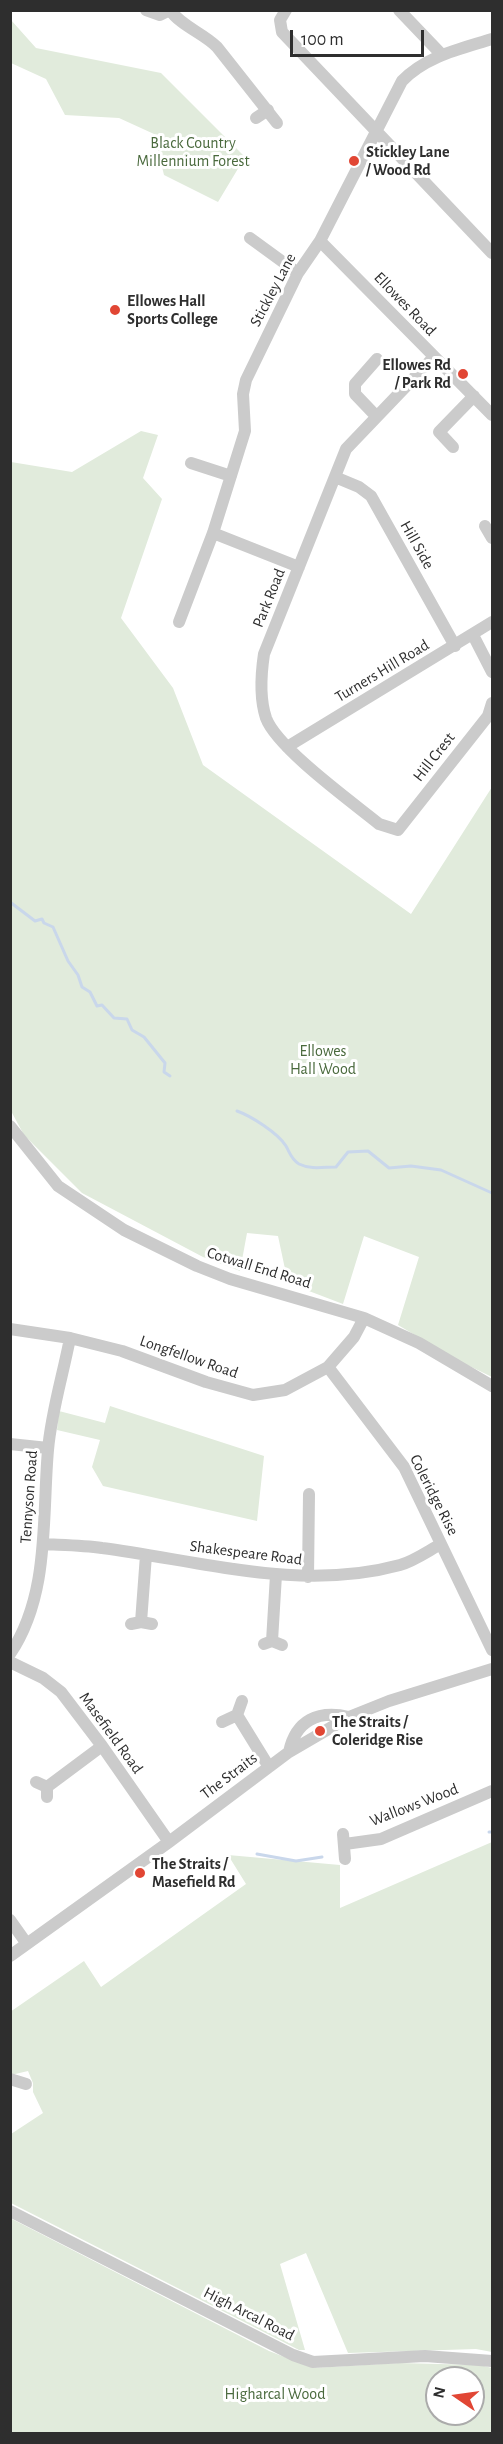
<!DOCTYPE html>
<html>
<head>
<meta charset="utf-8">
<style>
  body { margin:0 }
  #map { position:relative; width:503px; height:2444px; overflow:hidden; background:#fff; font-family:"Alegreya Sans",sans-serif }
  canvas { display:block }
  .frame { position:absolute; inset:0; border:12px solid #2e2e2e; pointer-events:none }
  .north { position:absolute; left:425px; top:2366px; width:60px; height:60px; box-sizing:border-box; background:#fff; border:2px solid #ababab; border-radius:50%; rotate:283deg; font-size:16px; font-weight:700; line-height:24px; text-align:center; color:#2e2e2e }
  .north::after { content:''; display:block; margin:auto; width:21px; height:27px; background:#e14634; clip-path:polygon(50% 0,100% 100%,50% 72%,0 100%) }
  .scale { position:absolute; left:290px; top:30px; width:134px; height:27px; box-sizing:border-box; border:3px solid #2e2e2e; border-top:0; padding-left:8px; font-size:18px; line-height:21px; white-space:nowrap; color:#2e2e2e; -webkit-text-stroke:4px #fff; paint-order:stroke }
</style>
</head>
<body>
<div id="map">
<canvas width="503" height="2444"></canvas>
<div class="frame"></div>
<div class="north">N</div>
<div class="scale">100 m</div>
</div>
<script>
const ctx = document.querySelector('canvas').getContext('2d');
ctx.lineJoin = 'round';
function fill(path, color) { ctx.fillStyle = color; ctx.fill(path, 'evenodd'); }
function trace(path, color, width, dash) { ctx.strokeStyle = color; ctx.lineWidth = width; ctx.lineCap = dash ? 'butt' : 'round'; ctx.setLineDash(dash || []); ctx.stroke(path); }
function label(font, color, halo, rows, align = 'center') {
  ctx.font = font + ' "Alegreya Sans",sans-serif'; ctx.lineWidth = 6; ctx.setLineDash([]); ctx.textBaseline = 'middle'; ctx.strokeStyle = halo; ctx.fillStyle = color; for (const [text, x, y, turn = 0] of rows) {
    ctx.save(); ctx.translate(x, y); ctx.rotate((+turn || 0) * Math.PI / 180); ctx.textAlign = isNaN(turn) ? turn : align; if (halo) ctx.strokeText(text, 0, 0); ctx.fillText(text, 0, 0); ctx.restore();
  }
}
fill(new Path2D(`
  M11 20 36 48 161 73 245 157 218 202 164 175 154 134 119 118 65 115 46 79 11 63Z
  M141 431 158 435 143 478 162 499 121 618 173 688 203 765 411 914 492 787V1377L457 1360 398 1325 419 1257 364 1236 343 1304 288 1283 278 1236 247 1233 240 1271 203 1257 82 1193 24 1135 11 1111V462L72 472Z
  M110 1406 264 1456 257 1521 103 1486 92 1467 100 1440 57 1430 59 1411 105 1423Z
  M492 1842V2352L476 2349 348 2353 306 2253 280 2264 305 2350H299L11 2203V2134L43 2113 33 2092V2083L28 2071 11 2075 10 2012 84 1961 101 1987 246 1884 228 1855 340 1865V1908Z
  M10 2218 269 2351 313 2368 399 2363 480 2365 492 2368V2433H11ZM437 2378H473V2414H437Z`), '#e1ebdc');
trace(new Path2D(`
  M10 897V900
  M10 902 35 921 42 919 44 923 53 927 68 961 78 975 82 987 90 992 97 1006 102 1005 114 1018 127 1019 132 1030 144 1037 165 1063 164 1072 170 1076
  M237 1111C251 1116 278 1133 286 1146 290 1153 291 1159 299 1164 311 1170 324 1167 336 1167L348 1152 368 1151 389 1168 411 1166 441 1170 492 1193
  M489 1832H492
  M257 1854 296 1861 322 1857`), '#c9d7eb', 3);
trace(new Path2D(`
  M146 10 160 15 170 10
  M170 10C181 26 203 33 217 47L277 123
  M286 10 280 20 282 32 492 253
  M399 10 442 55
  M256 118 268 110
  M250 238 298 273
  M320 241 492 415
  M434 357 346 449 264 654C261 674 259 697 266 718 277 748 352 802 379 824L398 830 488 716 492 703
  M376 416 355 394V384L377 359
  M453 447 439 432 474 396
  M191 463 231 476
  M335 477 359 487 371 496 455 646
  M485 526 492 538
  M213 533 299 567
  M179 622 213 533 245 431 243 394 246 380 298 273 320 241 402 81C426 56 460 49 492 39
  M473 635 492 672
  M287 747 492 622
  M10 1126 58 1186 124 1230 197 1266 230 1279 364 1318 419 1343 492 1386
  M10 1329 70 1338 122 1351 206 1382 253 1395 285 1390 328 1367 354 1337 364 1318
  M328 1367 404 1467 492 1650
  M10 1444 48 1448
  M43 1544C62 1545 83 1545 102 1548 201 1561 301 1592 400 1565 414 1561 428 1551 441 1544
  M308 1577 309 1494
  M141 1622 146 1555
  M131 1624 141 1622 152 1624
  M272 1641 276 1575
  M264 1644 272 1641 282 1645
  M10 1654C50 1595 42 1518 48 1450 51 1413 63 1375 70 1338
  M10 1662 43 1678 61 1692 102 1746 169 1842
  M237 1715 269 1767
  M222 1722 237 1715 242 1701
  M289 1752C296 1720 318 1710 349 1717
  M36 1782 47 1787V1797
  M47 1787 102 1746
  M343 1834 345 1859
  M345 1844 381 1839 492 1791
  M10 1920 27 1944
  M10 1956 169 1842 289 1752 349 1717 389 1701 492 1669
  M10 2079 26 2084
  M10 2211 293 2355 313 2362 425 2356 492 2361`), '#cbcbcb', 12);
for (const [x, y, r, color] of [
  [354,161,6,"#e14634"],
  [115,310,6,"#e14634"],
  [463,374,6,"#e14634"],
  [320,1731,6,"#e14634"],
  [140,1873,6,"#e14634"]
]) { const dot = new Path2D(); dot.arc(x, y, r, 0, 2 * Math.PI); ctx.fillStyle = color; ctx.fill(dot); trace(dot, '#fff', 2); }
label('16px', '#49693c', '#fff', [
  ["Black Country",193,143],
  ["Millennium Forest",193,161],
  ["Ellowes",323,1051],
  ["Hall Wood",323,1069],
  ["Higharcal Wood",275,2394]
]);
label('bold 16px', '#2e2e2e', '#fff', [
  ["Stickley Lane",366,152],
  ["/ Wood Rd",366,170],
  ["Ellowes Hall",127,301],
  ["Sports College",127,319],
  ["Ellowes Rd",451,365,"right"],
  ["/ Park Rd",451,383,"right"],
  ["The Straits /",332,1722],
  ["Coleridge Rise",332,1740],
  ["The Straits /",152,1864],
  ["Masefield Rd",152,1882]
], 'left');
label('16px', '#2e2e2e', '#fff', [
  ["Stickley Lane",273,290,-62],
  ["Ellowes Road",405,304,46],
  ["Hill Side",417,545,61],
  ["Park Road",269,598,-68],
  ["Turners Hill Road",382,671,-31],
  ["Hill Crest",434,757,-52],
  ["Cotwall End Road",259,1268,17],
  ["Longfellow Road",189,1357,19],
  ["Coleridge Rise",434,1495,63],
  ["Tennyson Road",29,1497,-86],
  ["Shakespeare Road",246,1553,7],
  ["Masefield Road",111,1733,54],
  ["The Straits",229,1776,-37],
  ["Wallows Wood",414,1805,-21],
  ["High Arcal Road",249,2314,27]
]);
</script>
</body>
</html>
